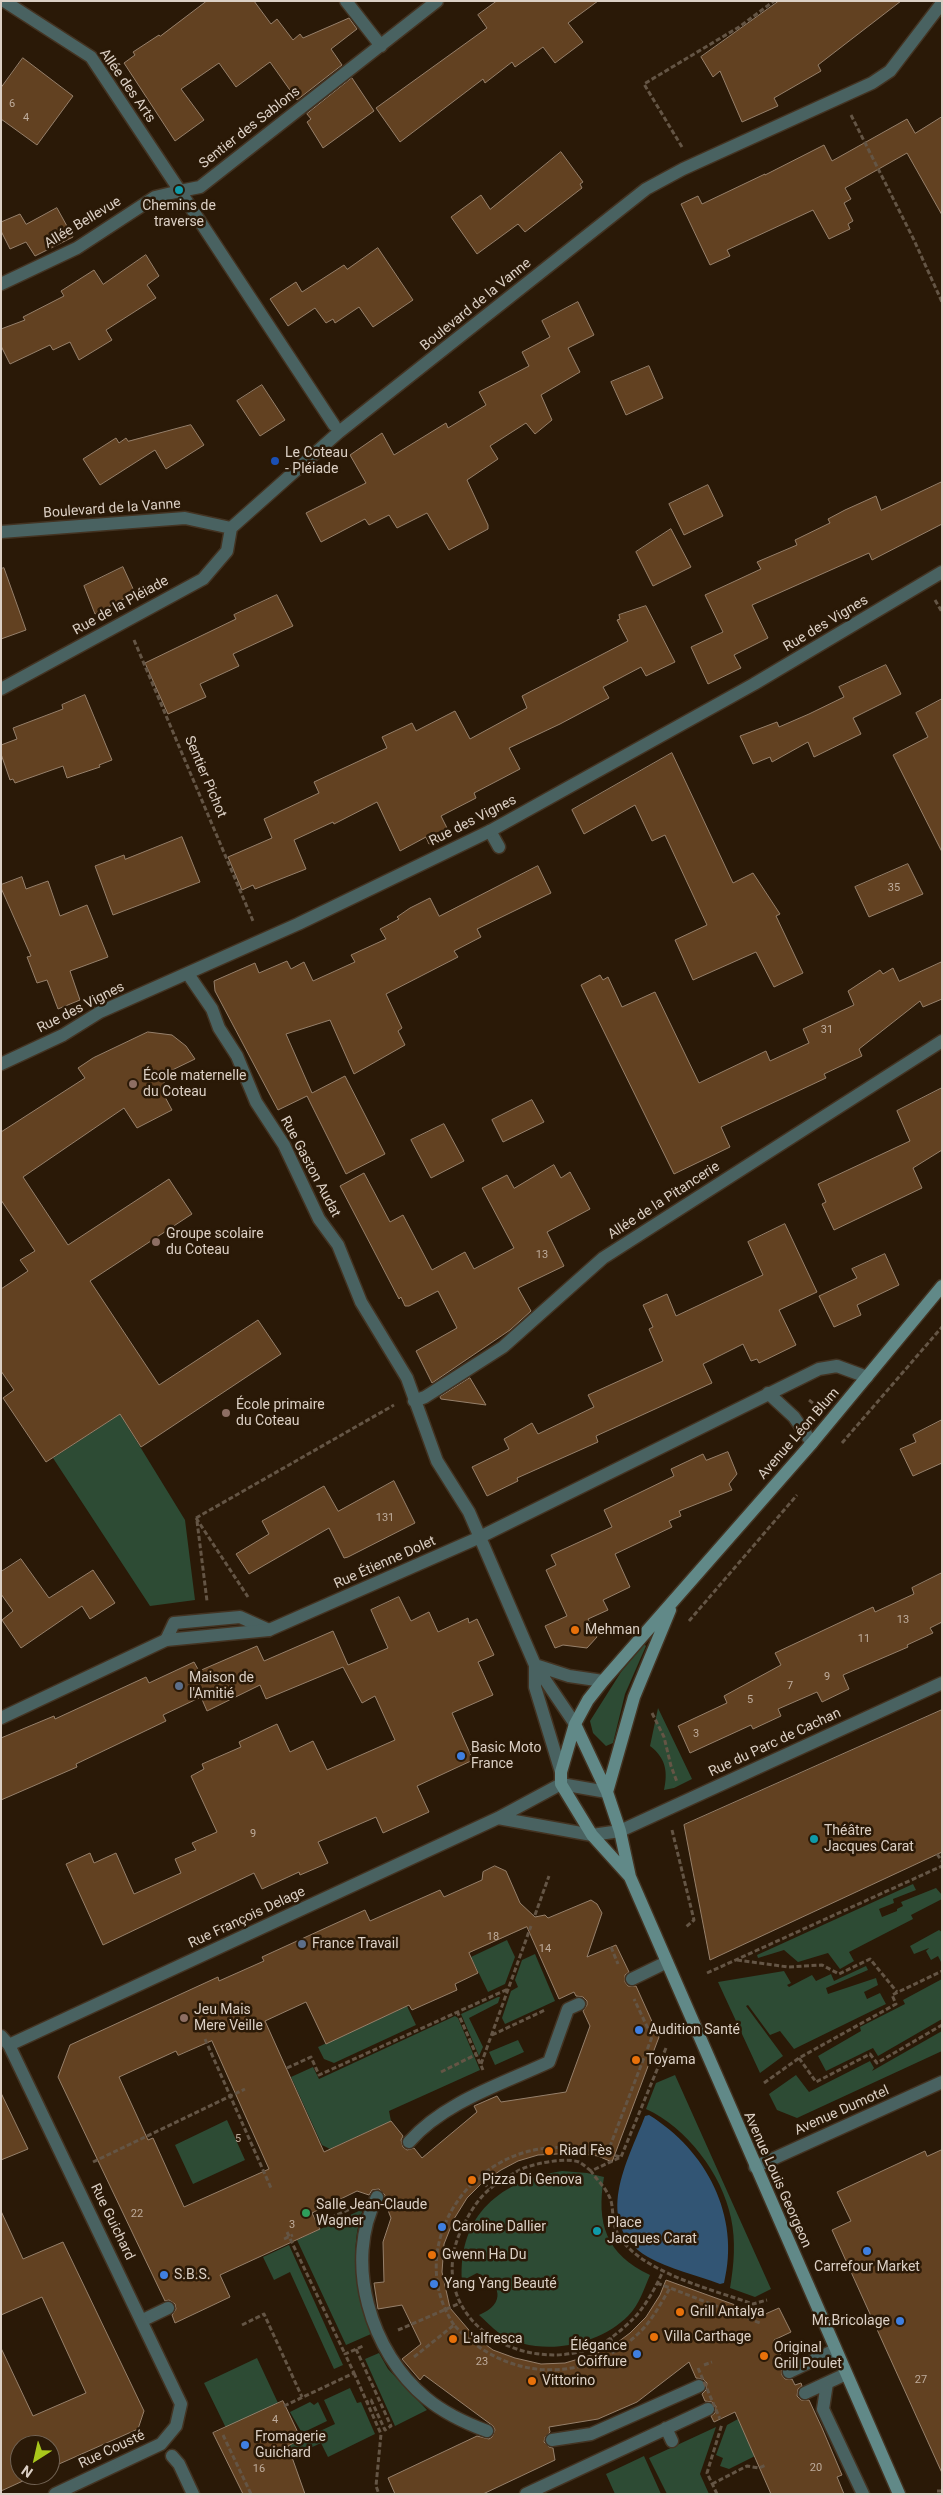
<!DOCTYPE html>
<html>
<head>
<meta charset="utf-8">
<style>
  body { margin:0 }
  #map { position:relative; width:943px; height:2495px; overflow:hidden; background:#2a1907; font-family:Roboto,sans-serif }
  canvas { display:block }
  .frame { position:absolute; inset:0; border:2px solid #dcd0c5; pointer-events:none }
  .north { position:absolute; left:10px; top:2435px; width:50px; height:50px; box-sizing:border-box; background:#2a1907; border:1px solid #716253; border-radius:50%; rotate:215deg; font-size:14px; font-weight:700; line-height:20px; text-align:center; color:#dcd0c5 }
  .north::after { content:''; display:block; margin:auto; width:18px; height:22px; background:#a9c71b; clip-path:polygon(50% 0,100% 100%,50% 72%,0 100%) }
</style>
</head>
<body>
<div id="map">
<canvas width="943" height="2495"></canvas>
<div class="frame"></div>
<div class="north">N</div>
</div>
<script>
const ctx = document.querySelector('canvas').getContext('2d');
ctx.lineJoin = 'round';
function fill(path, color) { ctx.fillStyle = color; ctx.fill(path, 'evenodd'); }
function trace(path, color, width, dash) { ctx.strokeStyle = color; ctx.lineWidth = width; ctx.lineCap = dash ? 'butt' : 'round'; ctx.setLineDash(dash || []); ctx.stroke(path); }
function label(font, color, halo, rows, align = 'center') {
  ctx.font = font + ' Roboto,sans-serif'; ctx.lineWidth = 5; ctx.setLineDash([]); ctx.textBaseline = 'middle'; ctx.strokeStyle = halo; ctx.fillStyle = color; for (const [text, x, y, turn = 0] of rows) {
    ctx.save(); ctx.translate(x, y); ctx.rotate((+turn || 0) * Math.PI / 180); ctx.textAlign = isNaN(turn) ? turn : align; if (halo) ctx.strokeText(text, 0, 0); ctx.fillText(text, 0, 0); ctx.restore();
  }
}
fill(new Path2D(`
  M120 1414 185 1520 195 1600 150 1606 53 1458Z
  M644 1644 646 1646 625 1694 613 1743 606 1746 593 1733 590 1721 621 1672Z
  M658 1708 692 1779 674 1788 664 1790C668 1772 666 1758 650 1746Z
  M913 1884 916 1890 893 1899 894 1903 879 1909 882 1917 897 1911V1909L903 1906 901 1902 936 1888 942 1895V1899L911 1915 913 1919 849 1952 854 1961 840 1969 828 1953 798 1962 784 1950 758 1958 757 1955Z
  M939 1930 942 1932V1964L938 1956 931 1960 926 1951 929 1948 914 1954 910 1946Z
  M507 1940 515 1957 505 1984 488 1992 471 1957Z
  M535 1954 555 2001 505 2024 502 2018 511 1991 518 1987 515 1980 522 1960Z
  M866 1966 868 1970 826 1988 828 1994 876 1978 878 1985 864 1992 867 1999 880 1993 886 2004 794 2049 780 2031 770 2035 748 2005 746 2006 783 2056 760 2073 718 1982 784 1971 791 1983 787 1985 789 1987 812 1975 816 1981 831 1974 834 1981Z
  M942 1979V2019L878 2056 873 2048 826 2071 818 2056 861 2031 860 2027 905 2004 903 2000Z
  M498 1997H500L498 2003 469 2018 483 2047 479 2056 461 2014Z
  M407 2006 416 2025 334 2063 324 2059 318 2047Z
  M455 2016 458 2018 480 2070 389 2111 391 2121 330 2149 322 2145 291 2077 313 2067 319 2079Z
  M942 2031V2051L797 2118 777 2110 769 2094 796 2075 809 2092 870 2061 874 2068 872 2071Z
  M518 2040 524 2052 495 2065 489 2052Z
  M675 2075 771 2289 755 2297 730 2288C734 2265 736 2241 731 2218 722 2174 687 2128 646 2109L656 2083Z
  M227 2120 245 2160 193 2184 175 2145Z
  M562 2171 587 2173 604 2177C596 2224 606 2254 650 2275 644 2289 639 2305 628 2316 597 2347 537 2358 499 2333 492 2328 485 2320 479 2315 506 2304 502 2283 477 2273L462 2281C458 2215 501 2180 562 2171Z
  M363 2209C348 2251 358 2292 371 2334L346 2345 297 2240Z
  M289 2245 343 2365 334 2369 290 2272 274 2280 263 2257Z
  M379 2353 388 2369 427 2410 395 2426 365 2359Z
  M257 2358 278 2403 226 2428 204 2383Z
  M350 2388 357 2403 361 2402 375 2434 328 2457 321 2443 295 2455 290 2445 335 2424 324 2400Z
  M310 2402 314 2405 318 2402 327 2421 302 2433 290 2412Z
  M738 2419 755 2456 729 2469 720 2466 723 2458 716 2455 727 2425Z
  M716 2427 700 2474 709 2494H667L649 2458Z
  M644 2456 661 2494H615L606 2474Z`), '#2d4b34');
fill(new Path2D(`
  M649 2115C706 2150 741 2216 724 2283L720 2284C697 2275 669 2269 648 2257 591 2223 628 2161 645 2116Z`), '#325574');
const building = new Path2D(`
  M207 1H254L271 24 277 19 293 40 300 34 303 38 349 18 357 29 331 49 342 65 297 100 270 62 236 87 219 63 181 89 204 120 175 141 124 63 135 55 133 52 159 35 160 36Z
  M497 1H598L568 23 583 42 555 63 543 47 515 67 512 62 485 83 483 79 400 142 376 108 487 28 478 15Z
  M779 1H901L818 65 821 71 774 98 778 106 742 122 720 71 713 77 701 57Z
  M23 58 73 96 37 145 1 119V88Z
  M352 78 374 111 323 148 307 122 311 119 307 114Z
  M942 117V215L907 153 845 188 851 199 844 203 853 221 848 224 850 229 829 239 813 210 727 250 730 256 710 265 681 204 698 196 702 204 765 174V175L824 145 832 161 907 119 915 133Z
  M561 152 583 182 580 184 582 188 525 232 518 224 477 254 451 217 481 195 490 209Z
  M57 208 73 237 35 256 26 242 10 249 1 231V222L20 214 26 224Z
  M378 248 413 300 373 327 359 307 335 323 333 319 326 323 315 308 288 326 270 299 296 282 302 292 344 265 347 269Z
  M146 255 159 276 147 285 156 298 106 330 112 340 79 360 70 342 53 350 50 345 10 364 1 346V329L25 320 23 317 64 296 61 291 94 270 103 284Z
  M578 302 594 335 568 348 580 372 541 395 552 420 535 434 526 423 490 446 498 459 467 480 488 525V529L449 550 427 513 397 528 389 515 369 525 365 519 321 542 306 513 366 483 350 455 382 433 394 455 446 423 448 428 486 405 479 392 529 366 522 352 550 337 542 321Z
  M649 366 663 398 626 415 611 382Z
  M262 385 285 420 260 436 237 401Z
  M191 425 204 445 166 469 155 450 100 485 83 459 116 438 119 443 126 438 128 441Z
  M942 482V524L872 560 869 553 752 605 768 638 734 655 741 668 708 684 691 647 723 632 705 595 761 569 757 562 797 545 795 540 830 523 828 519 845 510 876 496 881 510Z
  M708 485 723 516 684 535 669 504Z
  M671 529 691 567 653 586 636 552Z
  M123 567 135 593 95 614 84 586Z
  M4 568 26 630 1 639V569Z
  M277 595 293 626 233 654 239 666 200 684 206 697 168 714 145 663 236 619 234 615Z
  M646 606 675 662 646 676 641 667 603 687 609 698 560 724 509 748 520 769 474 793 476 798 441 816 450 834 429 844 426 837 400 851 377 802 334 824 333 822 294 840 306 869 255 889 253 885 242 890 228 857 272 838 264 819 319 793 314 782 387 748 382 737 412 723 416 731 455 711 470 739 527 708 522 696 628 641 617 620 620 619 619 615Z
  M886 665 901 694 853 718 861 734 814 757 808 742 772 762 770 757 753 764 740 736 777 722 779 727 809 714 844 697 839 687Z
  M85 695 112 760 99 765 100 767 67 778 63 766 15 783 13 779 10 780 1 754V745L17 739 13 728 63 709 62 705Z
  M942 699V852L893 755 928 737 916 713Z
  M672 753 733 883 753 873 780 914 776 916 803 973 774 987 756 952 693 980 675 940 707 925 665 835 652 841 635 805 584 834 572 810Z
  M182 837 200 882 113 915 95 866 124 855 125 859Z
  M908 864 923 894 869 917 855 887Z
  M538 866 551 893 477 929 481 937 454 951 458 957 386 994 402 1028 398 1031 405 1045 354 1074 330 1020 286 1034 312 1093 345 1076 385 1154 346 1174 307 1096 278 1110 215 991 214 981 255 963 259 973 287 961 291 969 304 962 313 981 355 962 351 955 386 939 380 929 399 919 397 917 410 908 430 898 439 916Z
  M22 877 26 889 48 881 60 916 87 905 108 957 70 971 80 1000 58 1009 47 980 37 983 27 957 31 956 1 888V885Z
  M942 962V999L923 1007 920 1001 859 1049 862 1056 824 1074 826 1078 721 1127 730 1147 674 1174 581 985 600 975 603 980 608 977 622 1007 655 992 699 1083 766 1051 770 1061 809 1043 803 1029 854 1005 848 991 880 970 883 974 893 968 899 981Z
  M148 1032 172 1035 186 1046 195 1059 164 1074V1095L172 1110 137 1128 124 1108 23 1177 68 1245 169 1179 192 1214 90 1281 159 1385 258 1320 281 1354 141 1447 120 1414 46 1462 3 1398 14 1390 1 1371V1289L28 1271 20 1260 35 1251 1 1200V1132L85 1078 78 1068 93 1058Z
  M942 1088V1150L913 1168 922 1188 834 1230 822 1204 826 1202 818 1184 910 1141 897 1111Z
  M532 1100 544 1122 503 1142 492 1120Z
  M444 1124 464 1161 431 1178 411 1140Z
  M554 1165 561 1178 570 1172 590 1209 547 1232 564 1266 518 1288 531 1311 510 1330 432 1383 416 1351 457 1328 438 1291 409 1306H405L401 1297 399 1299 340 1186 364 1173 390 1222 403 1215 432 1270 465 1252 474 1269 514 1248 482 1188 507 1175 514 1188Z
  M785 1224 817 1292 779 1310 796 1345 759 1363 757 1359 751 1361 743 1344 703 1364 712 1383 596 1436 598 1442 517 1478 518 1481 487 1496 472 1467 509 1449 504 1439 532 1423 538 1434 594 1407 588 1395 663 1361 649 1329 653 1327 643 1305 667 1294 676 1316 763 1275 748 1242Z
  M885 1254 899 1285 857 1305 861 1315 834 1327 819 1296 857 1278 852 1269Z
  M470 1378 486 1405 441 1399 440 1397Z
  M942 1420V1463L913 1476 900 1449 916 1442 913 1435Z
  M728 1452 737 1474 729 1484 732 1490 679 1511 681 1516 669 1521 672 1527 615 1554 630 1587 603 1600 608 1610 588 1619 597 1637 587 1648 563 1645 555 1648 545 1626 567 1616 546 1570 556 1565 551 1555 612 1527 604 1510 674 1476 671 1469 703 1454 706 1460Z
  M394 1481 415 1523 348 1557 344 1558 329 1528 249 1574 236 1554 269 1534 262 1521 324 1486 338 1511Z
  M21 1559 49 1598 93 1570 115 1603 90 1619 82 1606 21 1648 2 1620 13 1611 1 1594V1572Z
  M942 1573V1622L930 1628 933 1633 907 1645 908 1647 843 1675 849 1689 822 1702 817 1692 778 1709 781 1716 753 1729 751 1725 690 1753 678 1726 727 1703 724 1696 781 1665 775 1653 873 1607 875 1612 914 1594 912 1588Z
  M399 1597 411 1621 429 1612 438 1632 468 1618 469 1623 477 1619 494 1655 478 1662 493 1695 452 1713 473 1760 417 1786 429 1812 383 1833 376 1817 318 1842 328 1863 300 1875 299 1872 262 1889 254 1873 103 1945 66 1864 90 1853 94 1863 116 1853 134 1894 181 1873 175 1859 196 1850 192 1843 217 1832 191 1776 204 1769 202 1764 241 1747 239 1742 277 1724 290 1752 313 1741 327 1770 395 1740 375 1696 362 1703 343 1667 266 1699 260 1685 207 1711 201 1697 163 1715 166 1721 76 1764 77 1767 1 1800V1738L54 1716 55 1719 146 1677 149 1683 194 1662 199 1671 257 1646 264 1661 333 1631 348 1665 388 1648 371 1610Z
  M942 1710V1852L710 1960 684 1825Z
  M495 1866 506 1871 520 1903 535 1917 545 1915 548 1918 591 1900 597 1904 602 1913 587 1957 616 1945 629 1972 625 1975V1982L628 1986H636L659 2037 612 2162 598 2156 576 2153 538 2155 518 2161 501 2170 481 2184 467 2198 454 2219 444 2244 442 2272 450 2308 474 2336 493 2350 515 2358 541 2364 565 2363 595 2354 614 2345 630 2333 646 2317 660 2295 666 2280 763 2315 779 2308 791 2332 774 2340 785 2365 782 2368V2375L785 2379H792L795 2385 801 2383 802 2386 798 2389 797 2396 801 2400H809L822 2428 842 2475 837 2477 844 2494H771L735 2412 714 2422 711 2416 715 2413 716 2406 712 2402 705 2401 702 2394 706 2390 707 2383 703 2379 696 2378 689 2362 637 2402 598 2419 549 2427 550 2432 545 2437 544 2442 549 2447 553 2448 555 2460 483 2494H395L388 2478 477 2436 489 2439 492 2437 495 2430 493 2426 424 2375 420 2380 402 2359 421 2344 402 2305 378 2309 374 2283 384 2282 383 2242 391 2218 384 2200 385 2195 379 2189 372 2190 369 2195 357 2191 312 2213 320 2229 220 2275 230 2297 175 2323 172 2315 176 2309 175 2304 169 2300 165 2301 58 2077 70 2045 218 1977 219 1981 264 1961 262 1957 365 1910 370 1921 440 1890 444 1897 482 1880 483 1872ZM527 1927 559 1999 574 1992 576 1996 583 1997 587 2001V2005L583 2011 590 2026 566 2092 501 2102 497 2096 474 2106 477 2112 422 2158 414 2148 407 2150 403 2147 401 2140 403 2136 391 2121 324 2152 265 2021 306 2002 326 2044 409 2005 412 2010 457 1990 455 1984 478 1973 469 1953ZM212 2041 269 2169 184 2207 153 2138 148 2140 119 2077 176 2051 178 2055Z
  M1 2093 28 2149 1 2160Z
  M942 2150V2473L832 2230 851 2221 837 2192 925 2151 927 2156Z
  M1 2211 23 2259 63 2242 144 2411 138 2429 50 2468V2445H20V2475H36L1 2491V2348L33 2416 86 2393 42 2297 1 2315Z
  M283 2401 301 2439 288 2446 305 2494H243L213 2433Z`);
fill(building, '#624121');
trace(building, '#96806b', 1);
const service = new Path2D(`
  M490 831 499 847
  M166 1640 174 1623 240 1617 269 1630
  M632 1979 667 1962
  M409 2142C444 2102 502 2084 549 2062L568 2009 579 2004
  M377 2197C343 2262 371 2353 426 2398 444 2413 465 2423 487 2431
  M143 2320 168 2308
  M789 2372 835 2350
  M827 2383 823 2409 863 2494
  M805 2393 846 2374
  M666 2428 672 2441
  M552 2440 591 2434 699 2386
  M526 2494 708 2409`);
const pedestrian = new Path2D(`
  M172 2456 179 2464 193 2494`);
const minor = new Path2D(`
  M346 1 381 46
  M1 284 77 248 155 197 180 191 91 57 4 1
  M334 425 180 191 200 187 437 1
  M231 528 339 432 646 189 683 169 872 83 890 71 942 3
  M1 532 185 518 231 528
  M1 689 203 579 227 551 231 528
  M188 974 212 1009 219 1028 237 1056 256 1102 284 1145 319 1219 338 1245 361 1302 407 1378 437 1461 469 1512 535 1665 575 1724
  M1 1064 63 1035 100 1012 298 924 490 831 754 684 942 572
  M768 1393 794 1417 812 1443
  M414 1401 425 1397 503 1347 603 1258 942 1041
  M535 1665V1687L561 1772
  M535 1665 569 1676 603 1681
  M1 1718 166 1640 269 1630 478 1538 819 1369 837 1366 867 1377
  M498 1818 592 1835 620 1831 942 1683
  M1 2036 9 2045 181 2404 176 2426 161 2444 55 2494
  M9 2045 498 1818 561 1784 607 1792`);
const tertiary = new Path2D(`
  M755 2167 942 2082`);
const secondary = new Path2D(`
  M575 1724 607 1792 620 1831 630 1877 899 2494
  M607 1792 634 1697 670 1610
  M630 1877 592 1835 561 1784V1772L575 1724 588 1700 603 1681 812 1443 942 1286`);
trace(service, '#433322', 15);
trace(pedestrian, '#433322', 15);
trace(minor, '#433322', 15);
trace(tertiary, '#433322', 15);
trace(secondary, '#433322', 15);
trace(new Path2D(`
  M851 115 914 240 942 302
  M682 147 644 84 739 27 774 1
  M935 600 942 612
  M134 640 253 921
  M809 1400 814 1404
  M842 1443 942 1327
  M196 1518 394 1405
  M196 1518 248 1597
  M197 1521 207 1601
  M689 1621 797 1495
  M652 1713 664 1737 671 1766 677 1782
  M672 1830 694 1920 686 1927
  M937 1854 942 1861
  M535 1915 549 1876
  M611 1947 618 1964
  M737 1960 788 1967 822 1965 839 1974 870 1959 897 1992
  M707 1973 942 1866
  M457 2011 483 2070
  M492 2035 545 2010
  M205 2039 271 2188
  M666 2048 621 2157 591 2171C596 2179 605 2187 609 2196 615 2207 610 2222 619 2236 642 2273 714 2290 753 2304L767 2300
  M799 2058 816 2082 870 2054 877 2063 942 2025
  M481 2064 531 1926
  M287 2068 311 2057 319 2075 508 1989
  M441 2072 477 2054
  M764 2083 799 2058 896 2004 892 1995 942 1971
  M607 2154 652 2037 634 1999
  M93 2162 245 2089
  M591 2171C587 2168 583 2164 579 2162 565 2157 528 2164 516 2172 508 2177 498 2182 491 2188 478 2198 469 2214 462 2228 422 2312 512 2375 590 2349 604 2345 622 2330 633 2319 645 2307 656 2287 663 2271
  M479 2177 489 2189
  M317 2224 350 2209
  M287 2232 345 2354
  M284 2239 293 2235
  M657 2283 670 2288
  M242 2325 264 2314 302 2397
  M454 2325C408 2256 457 2166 534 2150 564 2144 592 2150 621 2157
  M398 2330 460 2303
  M610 2338 614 2345
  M356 2349 391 2426 385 2430 371 2400 367 2402
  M414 2357 454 2325C505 2381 584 2386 640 2332 653 2319 661 2303 670 2288L760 2323
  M704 2365 712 2362
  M354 2373 381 2434 376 2486 379 2494
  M284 2406 354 2373 345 2354 363 2346
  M223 2435 251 2494
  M712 2484 747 2466 759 2468 766 2465
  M937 2491H942
  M717 2494 707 2473 722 2424`), '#645545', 3, [5, 2.5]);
trace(service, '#496261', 12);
trace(pedestrian, '#496261', 12);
trace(minor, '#496261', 12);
trace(tertiary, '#496261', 12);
trace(secondary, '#618988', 12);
trace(new Path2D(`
  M698 2368 720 2419`), '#645545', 3, [5, 2.5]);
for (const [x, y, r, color] of [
  [179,190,5,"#0f9aa8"],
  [275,461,5,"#1a4fb4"],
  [133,1084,5,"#8d6e63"],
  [156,1242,5,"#8d6e63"],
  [226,1413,5,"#8d6e63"],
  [575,1630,5,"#e8710a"],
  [179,1686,5,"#5c6f8a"],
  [461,1756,5,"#3f7fe0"],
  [814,1839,5,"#0f9aa8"],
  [302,1944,5,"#5c6f8a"],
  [184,2018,5,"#8d6e63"],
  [639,2030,5,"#3f7fe0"],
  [636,2060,5,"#e8710a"],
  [549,2151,5,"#e8710a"],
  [472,2180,5,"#e8710a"],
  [306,2213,5,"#2e9e5b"],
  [442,2227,5,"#3f7fe0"],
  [597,2231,5,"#0f9aa8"],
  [867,2251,5,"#3f7fe0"],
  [432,2255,5,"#e8710a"],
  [164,2275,5,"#3f7fe0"],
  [434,2284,5,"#3f7fe0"],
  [680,2312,5,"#e8710a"],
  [900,2321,5,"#3f7fe0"],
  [654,2337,5,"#e8710a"],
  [453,2339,5,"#e8710a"],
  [637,2354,5,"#3f7fe0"],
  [764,2356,5,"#e8710a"],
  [532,2381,5,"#e8710a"],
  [245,2445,5,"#3f7fe0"]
]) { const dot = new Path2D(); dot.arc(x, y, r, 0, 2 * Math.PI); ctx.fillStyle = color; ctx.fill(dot); trace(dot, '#2a1907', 2); }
label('11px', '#beac9c', null, [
  ["6",12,104],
  ["4",26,118],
  ["35",894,888],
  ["31",827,1030],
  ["13",542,1255],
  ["131",385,1518],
  ["13",903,1620],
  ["11",864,1639],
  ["9",827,1677],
  ["7",790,1686],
  ["5",750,1700],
  ["3",696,1734],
  ["9",253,1834],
  ["18",493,1937],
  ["14",545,1949],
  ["5",238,2139],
  ["22",137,2214],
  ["3",292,2225],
  ["23",482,2362],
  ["27",921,2380],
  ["4",275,2420],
  ["20",816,2468],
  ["16",259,2469]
]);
label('14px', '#dcd0c5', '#2a1907', [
  ["Allée des Arts",127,86,55],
  ["Sentier des Sablons",250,128,-38],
  ["Allée Bellevue",83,223,-31],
  ["Boulevard de la Vanne",476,305,-39],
  ["Boulevard de la Vanne",112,509,-4],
  ["Rue de la Pléiade",121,606,-29],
  ["Rue des Vignes",826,624,-31],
  ["Sentier Pichot",205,777,67],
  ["Rue des Vignes",473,821,-27],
  ["Rue des Vignes",81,1008,-27],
  ["Rue Gaston Audat",310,1167,62],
  ["Allée de la Pitancerie",664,1201,-33],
  ["Avenue Léon Blum",799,1434,-49],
  ["Rue Étienne Dolet",385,1563,-24],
  ["Rue du Parc de Cachan",775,1743,-25],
  ["Rue François Delage",247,1918,-25],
  ["Avenue Dumotel",842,2111,-24],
  ["Avenue Louis Georgeon",777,2180,66],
  ["Rue Guichard",112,2222,64],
  ["Rue Cousté",112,2450,-25]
]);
label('14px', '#dcd0c5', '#2a1907', [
  ["Chemins de",179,206,"center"],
  ["traverse",179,222,"center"],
  ["Le Coteau",285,453],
  ["- Pléiade",285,469],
  ["École maternelle",143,1076],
  ["du Coteau",143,1092],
  ["Groupe scolaire",166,1234],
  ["du Coteau",166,1250],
  ["École primaire",236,1405],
  ["du Coteau",236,1421],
  ["Mehman",585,1630],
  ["Maison de",189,1678],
  ["l'Amitié",189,1694],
  ["Basic Moto",471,1748],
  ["France",471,1764],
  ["Théâtre",824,1831],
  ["Jacques Carat",824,1847],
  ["France Travail",312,1944],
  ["Jeu Mais",194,2010],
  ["Mere Veille",194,2026],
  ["Audition Santé",649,2030],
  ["Toyama",646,2060],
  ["Riad Fès",559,2151],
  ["Pizza Di Genova",482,2180],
  ["Salle Jean-Claude",316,2205],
  ["Wagner",316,2221],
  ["Place",607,2223],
  ["Jacques Carat",607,2239],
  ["Caroline Dallier",452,2227],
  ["Gwenn Ha Du",442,2255],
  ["Carrefour Market",867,2267,"center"],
  ["S.B.S.",174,2275],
  ["Yang Yang Beauté",444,2284],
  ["Grill Antalya",690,2312],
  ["Mr.Bricolage",890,2321,"right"],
  ["Villa Carthage",664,2337],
  ["L'alfresca",463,2339],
  ["Élégance",627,2346,"right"],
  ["Coiffure",627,2362,"right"],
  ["Original",774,2348],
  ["Grill Poulet",774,2364],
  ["Vittorino",542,2381],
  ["Fromagerie",255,2437],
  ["Guichard",255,2453]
], 'left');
</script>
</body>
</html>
